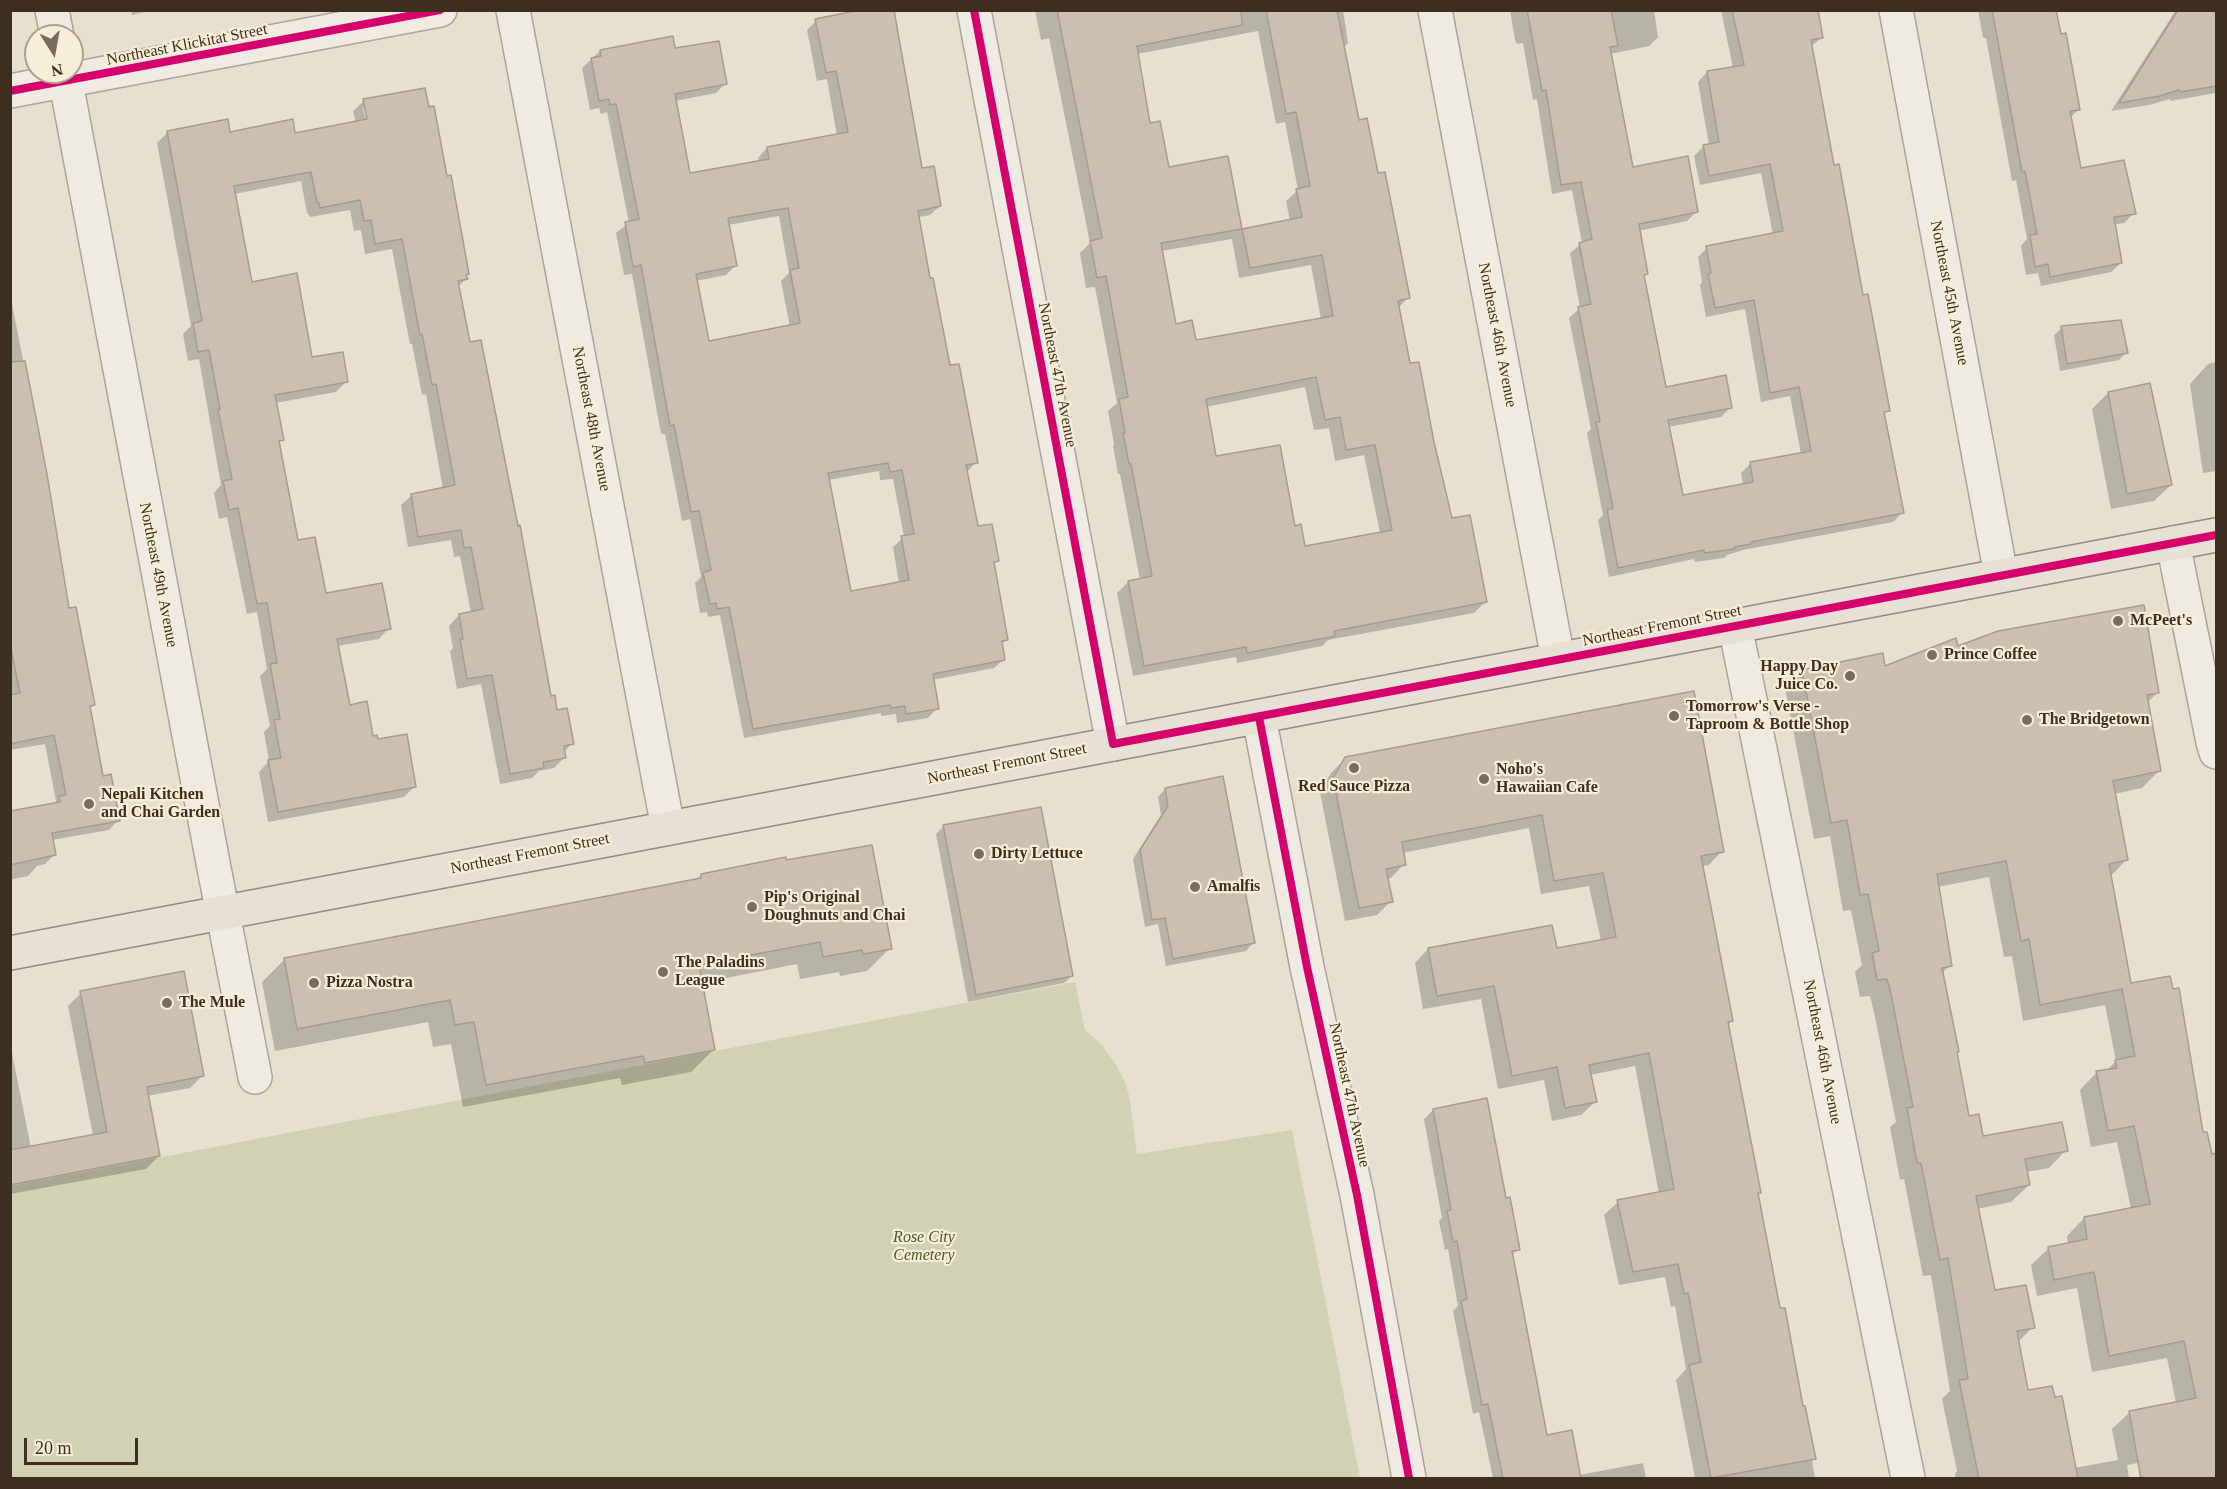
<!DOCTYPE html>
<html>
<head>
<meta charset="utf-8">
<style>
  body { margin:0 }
  #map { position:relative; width:2227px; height:1489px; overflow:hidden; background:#e7e0d1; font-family:Georgia,serif }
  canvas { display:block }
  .frame { position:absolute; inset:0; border:12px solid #3d2e20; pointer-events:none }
  .north { position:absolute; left:24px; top:24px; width:60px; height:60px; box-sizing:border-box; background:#f7eed8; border:2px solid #ada18e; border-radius:50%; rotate:169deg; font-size:16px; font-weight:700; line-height:24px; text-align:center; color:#3d2e20 }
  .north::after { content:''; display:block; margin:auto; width:21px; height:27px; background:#786c5e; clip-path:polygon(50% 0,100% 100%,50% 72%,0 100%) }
  .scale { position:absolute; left:24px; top:1438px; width:114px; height:27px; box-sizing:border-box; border:3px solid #3d2e20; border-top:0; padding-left:8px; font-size:18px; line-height:21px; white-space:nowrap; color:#3d2e20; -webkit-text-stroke:4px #f7eed8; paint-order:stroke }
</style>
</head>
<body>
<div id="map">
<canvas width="2227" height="1489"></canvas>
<div class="frame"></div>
<div class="north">N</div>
<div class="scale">20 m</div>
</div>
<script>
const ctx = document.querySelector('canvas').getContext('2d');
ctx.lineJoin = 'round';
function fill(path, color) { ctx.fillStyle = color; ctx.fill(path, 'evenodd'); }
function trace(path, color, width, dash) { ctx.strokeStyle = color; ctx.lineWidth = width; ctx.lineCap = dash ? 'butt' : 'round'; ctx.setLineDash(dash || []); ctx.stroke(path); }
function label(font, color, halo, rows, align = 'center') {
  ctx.font = font + ' Georgia,serif'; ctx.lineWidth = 4.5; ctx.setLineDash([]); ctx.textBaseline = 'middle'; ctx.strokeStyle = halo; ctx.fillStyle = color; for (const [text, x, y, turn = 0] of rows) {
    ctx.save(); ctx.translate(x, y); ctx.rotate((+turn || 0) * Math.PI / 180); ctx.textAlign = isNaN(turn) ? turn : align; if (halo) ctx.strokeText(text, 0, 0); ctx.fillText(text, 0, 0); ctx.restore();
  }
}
fill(new Path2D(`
  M1075 982 1085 1030 1100 1043 1115 1063 1126 1084 1130 1100 1137 1154 1292 1130 1360 1478H11V1186Z`), '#d1d1b3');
fill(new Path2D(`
  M131 10H153L132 15Z
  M1035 10H1343L1348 43 1344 47 1357 122 1377 175 1408 298 1398 308 1409 365 1432 443 1451 520 1485 602 1474 613 1328 640 1322 646 1237 663 1236 657 1133 676 1117 593 1128 582 1140 580 1120 474H1118L1113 446 1114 444 1108 411 1117 403 1095 287 1086 288 1080 253 1090 243 1049 38 1041 40ZM1258 31 1276 124 1285 122 1298 190 1286 201 1290 221 1241 230 1227 157 1168 169 1149 124 1137 54ZM1232 239 1239 278 1311 265 1321 319 1195 342 1175 325 1161 251ZM1305 387 1314 430 1329 428 1335 461 1364 455 1380 533 1304 548 1215 457 1206 407Z
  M1510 10H1654L1658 37 1649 46 1610 54 1631 169 1696 212 1687 221 1638 231 1646 273 1643 276 1665 388 1731 407 1721 417 1668 427 1682 496 1743 485 1741 473 1750 464 1801 454 1790 396 1761 402 1745 309 1706 317 1700 285 1702 282 1698 257 1707 248 1773 235 1761 173 1700 185 1694 156 1704 146 1709 145 1698 82 1707 72 1733 68 1721 10H1817L1822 37 1811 47 1832 167 1888 410 1883 415 1902 513 1893 522 1743 550 1727 555 1724 558 1695 562 1694 559 1609 577 1598 520 1603 515 1587 433 1591 429 1569 318 1580 308 1570 253 1582 243 1572 190 1552 194 1537 99 1533 100 1523 43 1517 44 1515 40Z
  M1978 10H2055L2079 109 2070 118 2080 170 2134 213 2124 223 2113 225 2121 263 2111 272 2041 286 2038 273 2026 275 2021 246 2027 239 2016 180 2012 181 1986 38H1983Z
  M2176 10H2216V93L2170 101V99L2149 105 2111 111Z
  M816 21 921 170 940 206 930 215 918 217 929 280 949 367 976 462 967 472 977 528 997 561 993 565 1006 640 1001 645 1004 659 994 668 932 680 937 708 928 718 897 723 896 714 881 716V713L744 738 720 615 708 617 707 612 700 613 695 583 701 577 690 519 682 521 665 434H661L632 274 624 275 616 233 629 223 607 112 601 114 599 108 590 110 582 68 600 51 674 50 725 84 716 93 675 101 689 174 759 162 758 158 767 148 837 136 827 79 817 81 807 30ZM779 216 789 273 781 281 790 327 708 343 696 281 726 275 736 265 728 225ZM879 471 880 480 893 479 904 537 893 547 899 583 850 593 828 480Z
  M364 101 465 276 466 279 457 288 549 698 572 743 564 752 565 757 554 768 539 771 532 778 500 784 481 684 457 689 450 651 453 648 449 626 459 615 471 613 460 556 454 557 451 540 408 547 401 505 412 495 443 489 426 394 422 395 412 344H410L392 249 365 254 361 230 354 231 350 210 310 217 307 213 301 181 234 194 251 284 311 359 346 382 336 392 275 403 282 440 278 444 297 542 324 595 389 628 379 639 337 646 349 706 372 737 415 786 404 797 268 822 259 772 269 761 264 732 270 726 260 676 267 669 257 612 247 614 227 517 219 519 214 493 221 485 199 359 188 361 183 334 191 326 157 143 168 132 294 135 356 123 353 111ZM363 107H366L370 126 367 127Z
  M10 294 46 475 68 610 94 705 89 709 102 778 118 820 109 830 52 840 54 855 45 864 37 866 28 876 10 880V813L53 805 56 801 45 744 10 750Z
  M2062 328 2126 353 2119 360 2060 371 2054 335Z
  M2216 362V471L2203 473 2190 384 2208 364Z
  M2108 393 2171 485 2154 501 2111 509 2092 409Z
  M1956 649 2158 692 2147 703 2159 771 2142 788 2114 794 2126 860 2110 877 2216 1478 2190 1453 2127 1465 2129 1478H1956L1955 1474 1957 1471 1942 1399 1950 1391 1931 1275 1923 1276 1904 1179 1900 1180 1890 1127 1896 1122 1874 1012 1870 996 1860 997 1855 972 1862 965 1851 910 1843 911 1830 836 1814 839 1785 688 1803 671 1884 668ZM1989 877 2004 957 2012 956 2023 1021 2105 1005 2116 1061 2106 1071 2097 1072 2080 1090 2091 1147 2117 1142 2131 1209 2084 1218 2067 1236 2068 1244 2049 1248 2031 1265 2037 1296 2077 1288 2092 1372 2167 1358 2176 1403 2130 1412 2112 1429 2118 1460 2074 1468 2027 1391 2018 1342 2033 1327 1993 1292 1977 1209 2011 1202 2029 1185 2026 1172 2049 1168 2066 1150 1982 1138 1968 1118 1941 974 1950 965 1937 887Z
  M1345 759 1722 851 1709 865 1702 866 1732 1021 1727 1025 1759 1192 1756 1195 1779 1310 1814 1459 1812 1461 1815 1478H1695L1676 1380 1686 1369 1675 1306 1671 1307 1665 1277 1619 1285 1604 1215 1618 1202 1659 1194 1635 1066 1590 1075 1595 1102 1581 1115 1552 1121 1544 1080 1498 1089 1481 999 1423 1009 1415 963 1428 949 1555 950 1601 941 1589 886 1541 894 1529 828 1402 853 1404 864 1391 878 1387 879 1391 901 1377 915 1345 921 1320 792 1331 773Z
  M1165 789 1253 943 1246 951 1166 966 1158 924 1145 927 1133 859 1161 815 1158 797Z
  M944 826 1072 976 1064 983 968 1002 936 834Z
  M701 875 890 948 867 971 840 976 839 972 800 979 797 964 701 983 714 1049 691 1072 622 1085 620 1078 463 1107 451 1044 433 1047 428 1022 275 1051 262 982 285 959 696 881Z
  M81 993 203 1075 190 1088 147 1096 159 1156 146 1169 10 1194V1043L31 1148 93 1136 68 1006Z
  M1433 1110 1505 1200 1518 1249 1511 1256 1546 1436 1579 1475 1643 1463 1646 1478H1493L1479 1412 1473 1414 1453 1311 1458 1306 1448 1249 1445 1250 1439 1221 1442 1218 1424 1119Z`), '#0003');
const building = new Path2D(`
  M860 10H894L922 168 934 166 941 206 918 211 930 278H933L950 365 959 364 978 463 966 465 977 521 978 526 992 524 999 561 994 562 1008 640 1002 641 1005 660 933 674 939 709 906 714 905 706 891 708 890 705 753 729 729 607 717 609 716 603 710 604 703 573 711 570 699 511 691 512 674 425 670 426 641 265 633 267 625 222 639 219 616 104 610 105 609 99 599 101 591 58 601 56 600 50 673 36 675 48 719 41 727 84 675 94 690 173 769 159 767 147 848 132 836 71 826 73 815 19ZM788 208 799 268 790 270 800 323 709 341 696 274 737 266 728 218ZM888 463 890 472 902 470 914 534 901 536 909 580 851 591 828 473Z
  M1057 10H1241L1242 25 1137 46 1150 123 1160 121 1169 167 1228 156 1242 229 1302 217 1296 189 1310 186 1296 112 1286 114 1266 10H1337L1359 120 1367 118 1378 173 1385 172 1410 298 1398 301 1410 363 1419 362 1434 442 1452 518 1470 515 1487 602 1334 631 1335 636 1247 653 1246 647 1144 666 1128 581 1152 576 1131 464H1129L1123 433H1125L1119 399 1128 397 1106 276 1097 278 1090 241 1102 238ZM1242 229 1250 268 1322 255 1333 316 1196 340 1192 320 1176 324 1161 243ZM1316 377 1325 420 1340 417 1346 450 1375 445 1392 530 1305 546 1301 524 1295 526 1280 445 1216 456 1206 399Z
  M1527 10H1611L1618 46 1610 47 1633 167 1688 156 1698 212 1639 224 1648 274 1644 275 1666 387 1726 375 1732 408 1668 420 1683 495 1753 482 1750 462 1811 451 1799 387 1770 393 1754 300 1715 308 1708 274 1711 273 1706 246 1783 231 1770 164 1709 176 1703 145 1719 142 1707 71 1744 65 1732 10H1818L1823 38 1811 40 1834 165 1839 164 1863 295 1868 294 1890 411 1884 412 1904 513 1751 542V544L1734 547 1735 549 1704 553V550L1618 568 1607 510 1613 508 1596 422H1600L1578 307 1591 304 1579 243 1592 239 1581 182 1561 185 1546 90 1542 91Z
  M1992 10H2056L2061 34 2066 33 2080 110 2070 111 2081 168 2124 160 2136 214 2114 217 2122 263 2050 277 2048 264 2035 267 2030 235 2037 234 2025 171 2022 172Z
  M2178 10H2217V86L2180 92 2179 90 2160 96 2119 103Z
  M425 88 429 107 434 106 447 176 451 175 469 274 466 275 468 279 458 281 470 342 481 340 518 526 520 525 551 696 555 695 557 710 567 708 574 744 564 746 566 758 543 762 544 768 510 774 492 675 467 679 460 639H463L459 614 483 609 471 547 464 548 461 530 418 537 411 494 455 485 436 384 432 385 422 334 420 335 402 239 375 244 371 220 364 221 360 200 320 208 319 203H317L311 172 234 186 252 282 297 273 312 357 343 352 348 382 275 395 284 440 279 441 298 540 315 537 326 593 382 583 391 629 337 639 350 705 367 701 373 736 377 735 378 739 407 734 416 787 278 812 268 760 281 758 274 720 280 719 270 664 277 663 267 603 257 604 238 508 229 510 223 481 232 479 218 410 220 409 209 350 198 352 193 323 202 321 167 131 228 119 230 132 293 119 295 133 367 119 363 99Z
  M2121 320 2128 353 2067 364 2061 326Z
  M25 361 47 474 69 608 76 607 95 705 90 706 103 776 111 774 120 821 52 833 56 855 10 865V811L60 802 59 796 66 795 54 735 10 744V695L20 693 10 644V362Z
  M2150 383 2172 485 2127 494 2108 392Z
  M2144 605 2159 693 2147 695 2161 771 2113 781 2128 860 2109 864 2131 983 2170 976 2173 989 2179 988 2203 1132H2207L2212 1154 2217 1153V1479H2141L2129 1411 2196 1398 2184 1341 2109 1356 2094 1272 2054 1280 2048 1247 2087 1239 2084 1217 2150 1204 2134 1126 2108 1131 2096 1071 2117 1068 2115 1060 2135 1056 2122 989 2040 1005 2029 939 2021 941 2006 861 1937 874 1952 966 1942 968 1959 1052H1957L1969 1116 1979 1114 1983 1136 2062 1122 2068 1151 2025 1159 2030 1185 1976 1196 1995 1290 2026 1285 2035 1328 2017 1331 2028 1390 2052 1386 2055 1397 2062 1396 2078 1479H1979L1959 1380 1968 1379 1948 1258 1940 1260 1921 1163H1917L1907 1108 1913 1107 1891 994 1887 979 1877 980 1872 953 1879 951 1868 894 1860 895 1847 820 1831 823 1802 670 1883 653 1885 666 1956 638 1958 646 1998 631Z
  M1694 691 1724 852 1701 856 1733 1021 1728 1022 1761 1193H1758L1780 1308H1785L1803 1406H1805L1816 1459 1711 1478 1689 1365 1701 1362 1688 1293 1684 1294 1678 1264 1633 1272 1617 1200 1674 1189 1649 1053 1589 1065 1597 1102 1565 1108 1557 1067 1512 1076 1494 986 1437 996 1428 948 1552 925 1557 948 1616 937 1603 873 1554 881 1542 815 1402 842 1406 865 1386 869 1393 902 1359 908 1333 778 1345 757Z
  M1223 776 1255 943 1173 959 1165 918 1152 920 1140 850 1168 806 1165 788Z
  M1041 807 1073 976 976 995 943 825Z
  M872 845 892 949 863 954 862 950 823 957 820 942 699 965 715 1050 645 1063 643 1056 486 1085 474 1022 455 1025 450 1000 297 1029 284 958 701 878V874L786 857V860Z
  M184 971 204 1076 147 1087 160 1156 10 1185V1150L107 1132 80 991Z
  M1487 1098 1506 1198 1510 1197 1520 1250 1512 1251 1547 1435 1572 1430 1581 1479H1503L1488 1404 1482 1405 1461 1301 1467 1299 1457 1241 1453 1242 1447 1211 1451 1210 1433 1109Z`);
fill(building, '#cbbfb2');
trace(building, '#a89c90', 1.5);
const minor = new Path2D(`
  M52 10 57 36
  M513 10 668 828
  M974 10 1113 744
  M1435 10 1558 659
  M1896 10 2001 575
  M64 72 214 868 255 1077
  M10 91 440 10
  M2173 543 2213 742 2216 752
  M1735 626 1908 1478
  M1259 717 1307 967 1357 1195 1409 1478`);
const major = new Path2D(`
  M10 953 2216 535`);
trace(minor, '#ada599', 36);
trace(major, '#928b80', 36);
trace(minor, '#efebe3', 33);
trace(major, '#e6e1d4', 33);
trace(new Path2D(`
  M974 10 1113 744 2216 535
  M10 91 440 10
  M1259 717 1307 967 1357 1195 1409 1478`), '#d6006c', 8);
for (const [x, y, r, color] of [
  [2118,621,6,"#786c5e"],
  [1932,655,6,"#786c5e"],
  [1850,676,6,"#786c5e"],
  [1674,716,6,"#786c5e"],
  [2027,720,6,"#786c5e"],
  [1354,768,6,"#786c5e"],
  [1484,779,6,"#786c5e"],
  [89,804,6,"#786c5e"],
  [979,854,6,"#786c5e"],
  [1195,887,6,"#786c5e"],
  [752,907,6,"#786c5e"],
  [663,972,6,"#786c5e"],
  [314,983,6,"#786c5e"],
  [167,1003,6,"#786c5e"]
]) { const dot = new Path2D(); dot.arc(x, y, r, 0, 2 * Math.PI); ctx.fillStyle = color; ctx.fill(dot); trace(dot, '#f7eed8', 2); }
label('16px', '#3d2e20', '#f7eed8', [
  ["Northeast Klickitat Street",187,45,-11],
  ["Northeast 45th Avenue",1949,293,79],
  ["Northeast 46th Avenue",1497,335,79],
  ["Northeast 47th Avenue",1057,375,79],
  ["Northeast 48th Avenue",591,419,79],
  ["Northeast 49th Avenue",158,575,79],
  ["Northeast Fremont Street",1662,626,-11],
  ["Northeast Fremont Street",1007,764,-11],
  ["Northeast Fremont Street",530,854,-11],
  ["Northeast 46th Avenue",1822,1052,79],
  ["Northeast 47th Avenue",1349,1095,78]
]);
label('bold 16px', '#3d2e20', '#f7eed8', [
  ["McPeet's",2130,621],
  ["Prince Coffee",1944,655],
  ["Happy Day",1838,667,"right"],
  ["Juice Co.",1838,685,"right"],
  ["Tomorrow's Verse -",1686,707],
  ["Taproom & Bottle Shop",1686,725],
  ["The Bridgetown",2039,720],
  ["Noho's",1496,770],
  ["Hawaiian Cafe",1496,788],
  ["Red Sauce Pizza",1354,787,"center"],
  ["Nepali Kitchen",101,795],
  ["and Chai Garden",101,813],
  ["Dirty Lettuce",991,854],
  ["Amalfis",1207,887],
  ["Pip's Original",764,898],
  ["Doughnuts and Chai",764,916],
  ["The Paladins",675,963],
  ["League",675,981],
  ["Pizza Nostra",326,983],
  ["The Mule",179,1003]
], 'left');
label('italic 16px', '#4d5a26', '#f7eed8', [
  ["Rose City",924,1238],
  ["Cemetery",924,1256]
]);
</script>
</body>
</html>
